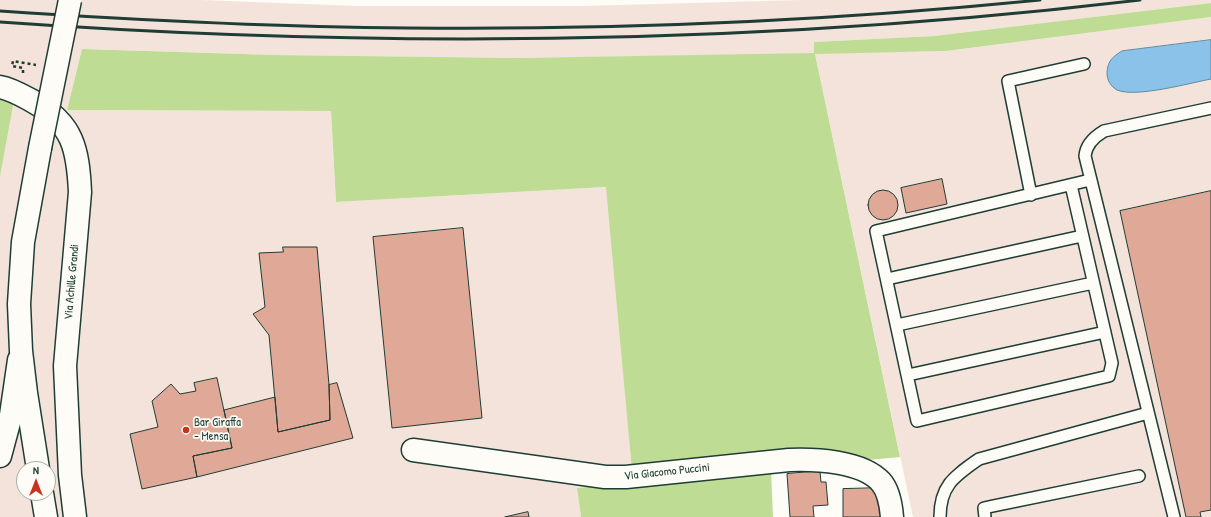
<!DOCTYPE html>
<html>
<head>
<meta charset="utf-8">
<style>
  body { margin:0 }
  #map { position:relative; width:1211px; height:517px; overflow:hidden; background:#fdfcf7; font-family:"Patrick Hand",sans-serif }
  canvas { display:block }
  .north { position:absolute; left:16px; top:461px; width:40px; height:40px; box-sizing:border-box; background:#fdfcf7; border:1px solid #a4b0a9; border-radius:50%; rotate:0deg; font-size:11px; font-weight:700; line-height:16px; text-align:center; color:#1f3d34 }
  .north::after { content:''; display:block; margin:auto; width:14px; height:18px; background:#c8321e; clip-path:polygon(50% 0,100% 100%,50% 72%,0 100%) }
</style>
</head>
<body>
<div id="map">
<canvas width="1211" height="517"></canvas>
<div class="north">N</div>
</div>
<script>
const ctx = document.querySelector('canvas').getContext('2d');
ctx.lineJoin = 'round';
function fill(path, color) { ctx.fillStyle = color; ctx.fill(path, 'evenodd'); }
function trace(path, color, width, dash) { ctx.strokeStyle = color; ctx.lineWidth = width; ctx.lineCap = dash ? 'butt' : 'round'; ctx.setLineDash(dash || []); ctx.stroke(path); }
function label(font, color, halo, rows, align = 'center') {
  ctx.font = font + ' "Patrick Hand",sans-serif'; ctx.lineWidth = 3.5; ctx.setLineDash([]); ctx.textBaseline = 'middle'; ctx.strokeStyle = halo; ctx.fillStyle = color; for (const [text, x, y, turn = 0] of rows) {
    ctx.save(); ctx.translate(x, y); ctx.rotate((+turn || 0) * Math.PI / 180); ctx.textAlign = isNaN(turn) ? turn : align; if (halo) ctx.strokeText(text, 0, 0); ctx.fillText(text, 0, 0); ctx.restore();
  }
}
fill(new Path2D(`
  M0 0H201L356 6H583L800 0H1211V3L934 36 814 42 815 53 946 51 1211 17V517H913L815 54 518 58 275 55 82 49 67 110 331 111 336 202 607 187 633 482 577 488 581 517H0ZM24 469H48V493H24Z`), '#f4e3da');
fill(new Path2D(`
  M1211 3V17L946 51 815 54 900 457 771 469 773 517H581L577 488 633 482 606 187 336 202 331 111 67 110 82 49 275 55 518 58 814 53V42L934 36Z
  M0 95 14 100 0 176Z`), '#bfdc94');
const water = new Path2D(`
  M1211 40V79C1190 83 1136 98 1117 90 1110 86 1107 80 1107 72 1108 61 1112 57 1122 51Z`);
fill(water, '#8ac2e9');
trace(water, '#5f8da1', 1);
const building = new Path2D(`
  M942 179 947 204 906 213 901 188Z
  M868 205a15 15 0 1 1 30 0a15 15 0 1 1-30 0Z
  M1211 191V510L1200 512 1201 517H1186L1120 211Z
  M463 228 482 418 392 428 373 237Z
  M283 247H317L329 385 330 420 278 432 269 335 253 314 265 307 259 253 283 252Z
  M217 378 232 448 193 456 197 477 142 489 130 434 158 427 152 401 171 384 180 394 196 391 194 383Z
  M337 383 353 438 197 477 193 456 232 448 224 410 275 397 278 432 330 420 329 385Z
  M820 471 821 482H826L828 505 813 506 814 517H790L787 474Z
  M882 488V517H843V489Z
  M528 512 529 517H505Z`);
fill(building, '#e0a997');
trace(building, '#1f3d34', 1);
const lane = new Path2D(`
  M1071 185 1112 363 1109 376 917 421 876 231 1090 180
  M1031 195 1008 81 1084 64
  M887 279 1082 236
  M897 325 1093 283
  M908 375 1105 332
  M940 517C940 485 955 476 979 459L1148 413
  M985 517 984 508 993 506 1139 476
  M1174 517 1085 156C1086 144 1094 137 1104 131L1211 108`);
const street = new Path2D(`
  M0 87C12 89 23 96 34 102 73 124 78 149 80 192L65 366 70 475 75 517
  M413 450 605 477H626L789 460C816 459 862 461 881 482 889 491 891 505 892 517
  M0 456 11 415 19 360`);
const secondary = new Path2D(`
  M38 469 26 393 21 351 19 304 23 242 40 148
  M42 493 46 517`);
trace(lane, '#1f3d34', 14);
trace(street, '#1f3d34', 25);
trace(secondary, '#1f3d34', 25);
trace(new Path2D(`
  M23 73V68L12 66 13 61 36 65`), '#1f3d34', 2.5, [3, 3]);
trace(lane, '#fdfcf7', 11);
trace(street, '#fdfcf7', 22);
trace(secondary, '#fdfcf7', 22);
trace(new Path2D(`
  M0 11C136 20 272 27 408 28 619 30 830 21 1040 0
  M0 22C379 49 762 45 1140 0`), '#1f3d34', 3);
const secondaryBridge = new Path2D(`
  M40 148 70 0`);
trace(secondaryBridge, '#1f3d34', 25, []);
trace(secondaryBridge, '#fdfcf7', 22);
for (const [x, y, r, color] of [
  [186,430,4,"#c8321e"]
]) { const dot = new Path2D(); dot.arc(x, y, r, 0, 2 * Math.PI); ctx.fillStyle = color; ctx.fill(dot); trace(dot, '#fdfcf7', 1.5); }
label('12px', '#1f3d34', '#fdfcf7', [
  ["Via Achille Grandi",72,282,-85],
  ["Via Giacomo Puccini",667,472,-6]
]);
label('12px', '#1f3d34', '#fdfcf7', [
  ["Bar Giraffa",194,423],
  ["- Mensa",194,437]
], 'left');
</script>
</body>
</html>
